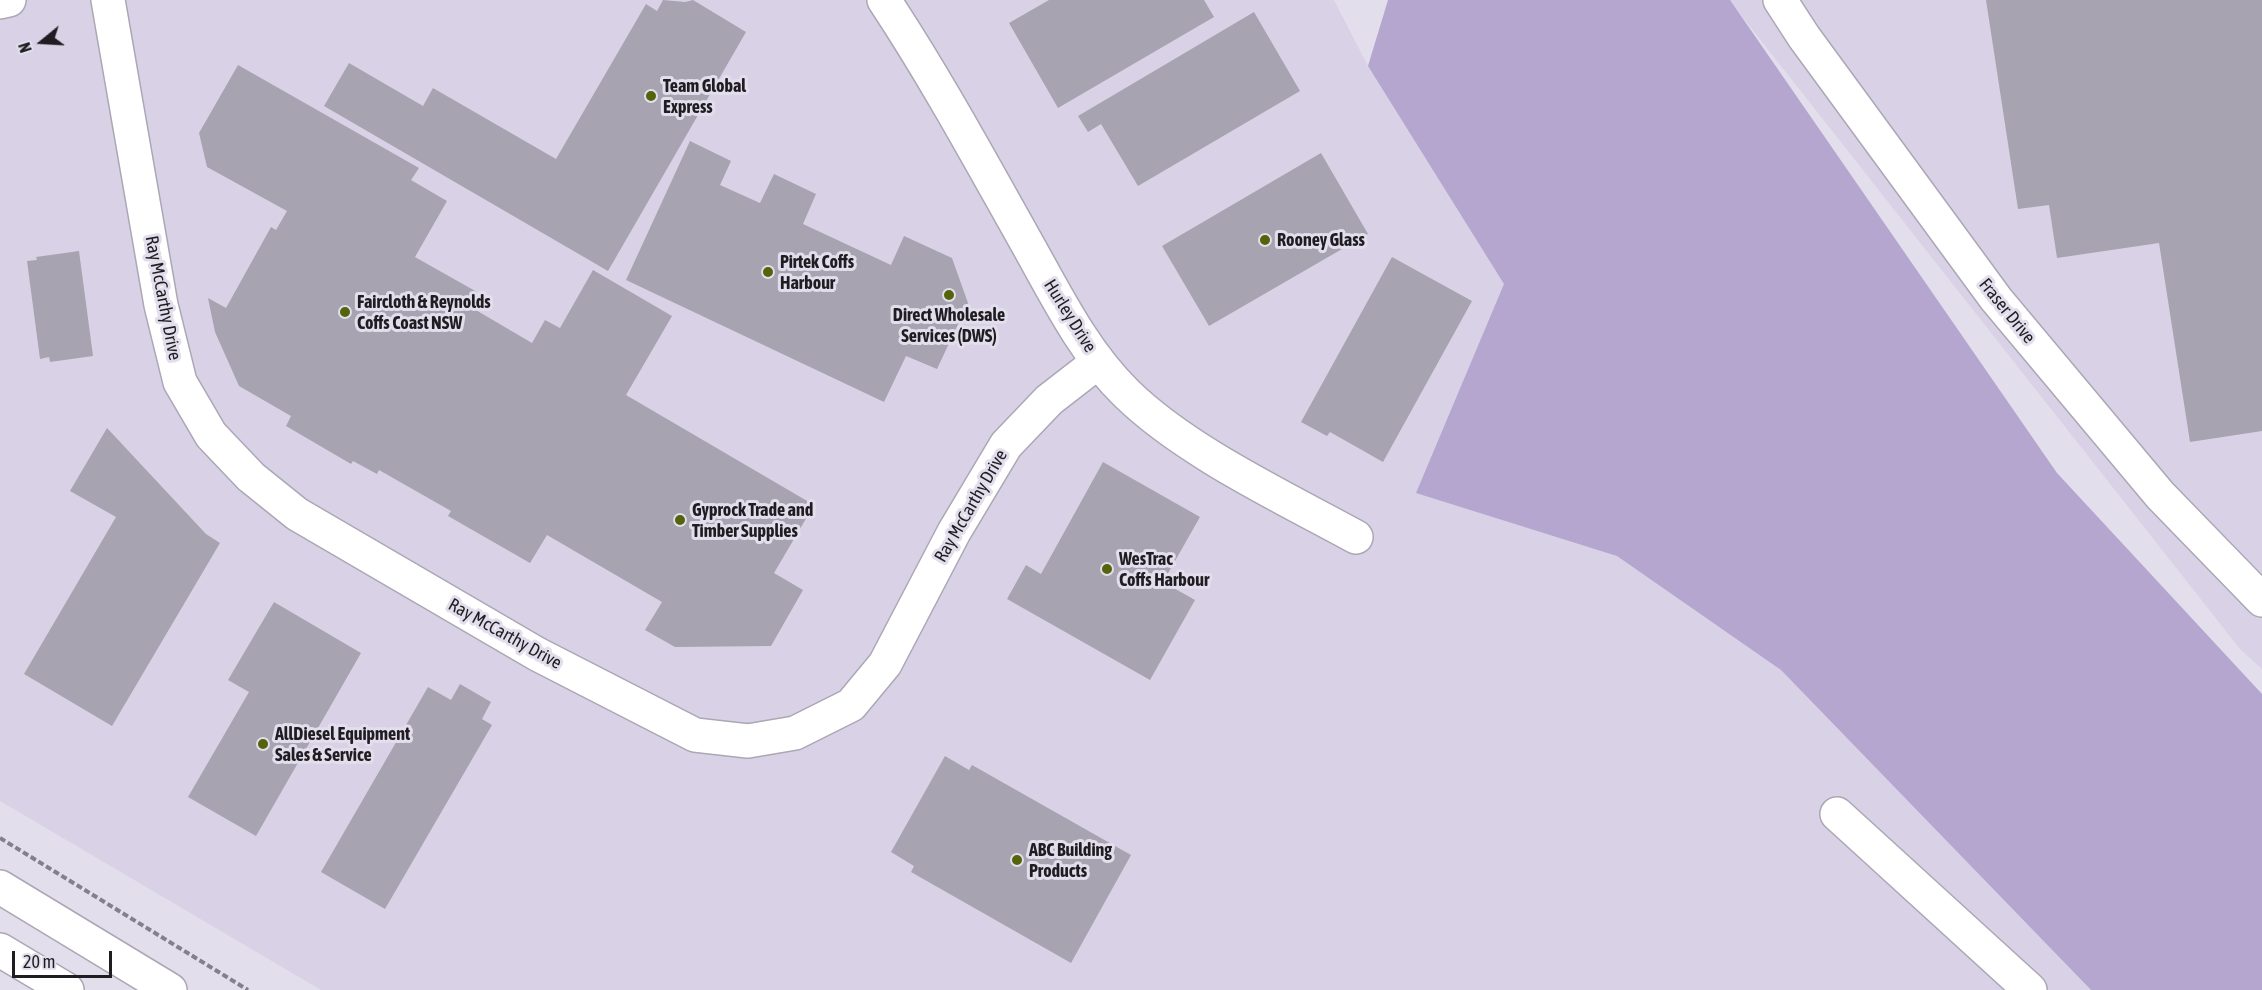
<!DOCTYPE html>
<html>
<head>
<meta charset="utf-8">
<style>
  body { margin:0 }
  #map { position:relative; width:2262px; height:990px; overflow:hidden; background:#e2deec; font-family:"Asap Condensed",sans-serif }
  canvas { display:block }
  .north { position:absolute; left:12px; top:12px; width:60px; height:60px; -webkit-text-stroke:4px #e2deec; paint-order:stroke; rotate:252deg; font-size:16px; font-weight:700; line-height:24px; text-align:center; color:#1f1d22 }
  .north::after { content:''; display:block; margin:auto; width:21px; height:27px; background:#1f1d22; clip-path:polygon(50% 0,100% 100%,50% 72%,0 100%) }
  .scale { position:absolute; left:12px; top:951px; width:100px; height:27px; box-sizing:border-box; border:3px solid #1f1d22; border-top:0; padding-left:8px; font-size:18px; line-height:21px; white-space:nowrap; color:#1f1d22; -webkit-text-stroke:4px #e2deec; paint-order:stroke }
</style>
</head>
<body>
<div id="map">
<canvas width="2262" height="990"></canvas>
<div class="north">N</div>
<div class="scale">20 m</div>
</div>
<script>
const ctx = document.querySelector('canvas').getContext('2d');
ctx.lineJoin = 'round';
function fill(path, color) { ctx.fillStyle = color; ctx.fill(path, 'evenodd'); }
function trace(path, color, width, dash) { ctx.strokeStyle = color; ctx.lineWidth = width; ctx.lineCap = dash ? 'butt' : 'round'; ctx.setLineDash(dash || []); ctx.stroke(path); }
function label(font, color, halo, rows, align = 'center') {
  ctx.font = font + ' "Asap Condensed",sans-serif'; ctx.lineWidth = 6; ctx.setLineDash([]); ctx.textBaseline = 'middle'; ctx.strokeStyle = halo; ctx.fillStyle = color; for (const [text, x, y, turn = 0] of rows) {
    ctx.save(); ctx.translate(x, y); ctx.rotate((+turn || 0) * Math.PI / 180); ctx.textAlign = isNaN(turn) ? turn : align; if (halo) ctx.strokeText(text, 0, 0); ctx.fillText(text, 0, 0); ctx.restore();
  }
}
fill(new Path2D(`
  M0 0H1334L1368 66 1781 670 2091 990H321L0 801Z
  M1729 0H2262V669L2240 649Z`), '#d9d2e7');
fill(new Path2D(`
  M1388 0H1730L2057 473 2262 694V990H2091L1781 670 1617 556 1416 493 1504 284 1368 66Z`), '#b4a6ce');
fill(new Path2D(`
  M663 0 685 2 693 0 746 32 608 271 324 106 349 63 423 106 433 88 556 159 646 4 657 11Z
  M1049 0H1204L1214 17 1058 108 1009 23Z
  M1986 0H2262V431L2190 442 2159 243 2057 258 2049 205 2018 209Z
  M1254 12 1300 91 1138 186 1101 124 1088 132 1078 116Z
  M238 65 419 168 411 180 447 201 415 257 477 292 469 306 532 343 545 320 560 328 593 270 672 316 626 395 814 505 774 573 803 590 771 646 675 647 645 630 662 602 547 535 530 563 448 516 451 511 379 470 377 474 353 461 351 464 286 426 291 416 239 386 215 332 208 298 226 308 271 227 276 230 287 211 207 167 199 133Z
  M690 141 731 161 720 185 760 203 774 174 816 194 803 224 891 265 904 236 952 258 968 303 937 369 906 356 884 402 626 280Z
  M1321 153 1368 234 1209 326 1162 246Z
  M79 251 93 356 50 362 49 357 40 359 27 261 37 260 36 257Z
  M1392 257 1472 301 1383 462 1330 432 1327 436 1301 422Z
  M107 428 206 534 220 543 112 726 24 674 116 517 70 491Z
  M1103 462 1200 517 1163 582 1195 600 1150 680 1007 599 1026 565 1041 574Z
  M274 602 361 653 256 836 188 797 249 692 228 680Z
  M460 684 491 702 482 719 492 725 385 909 321 872 428 687 451 700Z
  M945 756 969 770 972 765 1131 855 1071 963 911 872 914 866 891 852Z`), '#a7a3b0');
const minor = new Path2D(`
  M108 0 161 305 180 382 211 435 251 477 297 514 537 654 695 735 748 741 795 733 851 705 885 664 954 532 1006 445 1049 400 1098 362
  M884 0C935 77 979 158 1024 238 1054 291 1082 350 1126 393 1185 451 1283 497 1356 537
  M1780 0 1804 37 1996 299 2160 495 2262 600
  M0 2 9 0
  M1837 814 2030 990`);
const highway = new Path2D(`
  M0 887 170 990
  M0 950 67 990`);
trace(minor, '#aba7b4', 36);
trace(highway, '#aba7b4', 36);
trace(new Path2D(`
  M0 838 248 990`), '#83808a', 4, [6, 3]);
trace(minor, '#fff', 33);
trace(highway, '#fff', 33);
for (const [x, y, r, color] of [
  [651,96,6,"#54640b"],
  [1265,240,6,"#54640b"],
  [768,272,6,"#54640b"],
  [949,295,6,"#54640b"],
  [345,312,6,"#54640b"],
  [680,520,6,"#54640b"],
  [1107,569,6,"#54640b"],
  [263,744,6,"#54640b"],
  [1017,860,6,"#54640b"]
]) { const dot = new Path2D(); dot.arc(x, y, r, 0, 2 * Math.PI); ctx.fillStyle = color; ctx.fill(dot); trace(dot, '#e2deec', 2); }
label('bold 18px', '#1f1d22', '#e2deec', [
  ["Team Global",663,86],
  ["Express",663,107],
  ["Rooney Glass",1277,240],
  ["Pirtek Coffs",780,262],
  ["Harbour",780,283],
  ["Faircloth & Reynolds",357,302],
  ["Coffs Coast NSW",357,323],
  ["Direct Wholesale",949,315,"center"],
  ["Services (DWS)",949,336,"center"],
  ["Gyprock Trade and",692,510],
  ["Timber Supplies",692,531],
  ["WesTrac",1119,559],
  ["Coffs Harbour",1119,580],
  ["AllDiesel Equipment",275,734],
  ["Sales & Service",275,755],
  ["ABC Building",1029,850],
  ["Products",1029,871]
], 'left');
label('18px', '#1f1d22', '#e2deec', [
  ["Ray McCarthy Drive",163,298,79],
  ["Fraser Drive",2007,311,51],
  ["Hurley Drive",1070,316,58],
  ["Ray McCarthy Drive",971,506,-60],
  ["Ray McCarthy Drive",505,634,29]
]);
</script>
</body>
</html>
